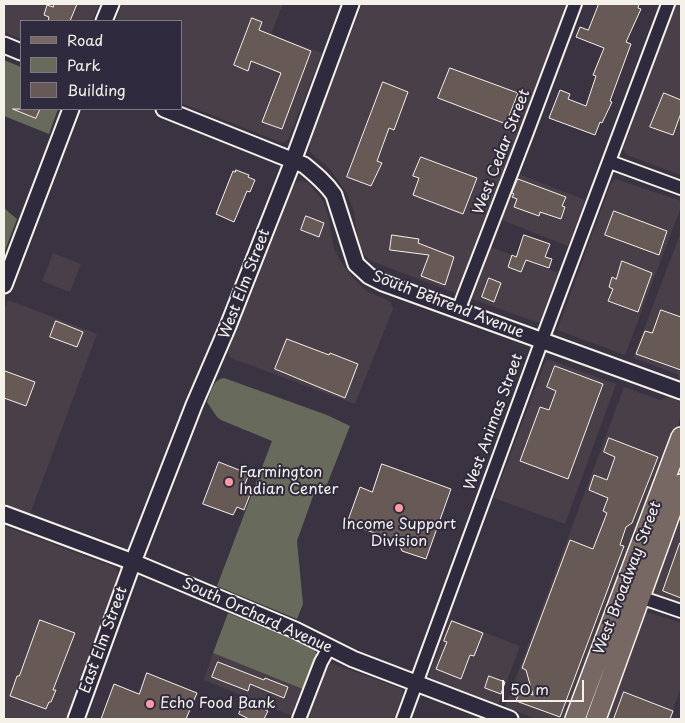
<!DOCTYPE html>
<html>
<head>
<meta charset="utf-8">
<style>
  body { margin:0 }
  #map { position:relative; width:685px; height:723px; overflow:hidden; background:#3a3442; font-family:"Playpen Sans",sans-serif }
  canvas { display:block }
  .frame { position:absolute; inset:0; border:5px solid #f4f1e8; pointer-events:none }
  .legend { position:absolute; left:20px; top:20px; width:162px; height:90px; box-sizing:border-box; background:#2f2a3d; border:1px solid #7e7a81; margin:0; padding:6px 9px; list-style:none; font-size:15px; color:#f4f1e8 }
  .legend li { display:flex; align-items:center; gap:10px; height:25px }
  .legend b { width:25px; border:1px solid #7e7a81 }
  .scale { position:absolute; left:502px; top:680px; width:82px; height:22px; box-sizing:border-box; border:2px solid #f4f1e8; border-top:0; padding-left:6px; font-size:15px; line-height:18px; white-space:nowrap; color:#f4f1e8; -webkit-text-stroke:4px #2f2a3d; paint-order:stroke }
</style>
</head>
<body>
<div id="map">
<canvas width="685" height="723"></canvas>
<div class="frame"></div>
<ul class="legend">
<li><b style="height:6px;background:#776864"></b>Road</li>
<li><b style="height:14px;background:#686a5b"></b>Park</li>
<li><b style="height:14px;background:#675a56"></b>Building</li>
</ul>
<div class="scale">50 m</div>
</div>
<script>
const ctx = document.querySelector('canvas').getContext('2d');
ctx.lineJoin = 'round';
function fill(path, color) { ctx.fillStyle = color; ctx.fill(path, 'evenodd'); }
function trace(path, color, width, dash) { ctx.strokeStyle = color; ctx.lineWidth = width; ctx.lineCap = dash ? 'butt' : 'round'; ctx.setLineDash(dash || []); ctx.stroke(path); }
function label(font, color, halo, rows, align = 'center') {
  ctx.font = font + ' "Playpen Sans",sans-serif'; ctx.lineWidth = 4; ctx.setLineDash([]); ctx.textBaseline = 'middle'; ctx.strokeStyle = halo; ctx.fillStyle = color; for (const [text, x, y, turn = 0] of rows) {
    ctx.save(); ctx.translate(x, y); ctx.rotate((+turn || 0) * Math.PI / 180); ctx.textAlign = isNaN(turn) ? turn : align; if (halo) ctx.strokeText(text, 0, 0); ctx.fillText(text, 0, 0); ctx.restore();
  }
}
fill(new Path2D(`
  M4 4H99L92 21H21V39L4 32Z
  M122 4H283L271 34 322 53 288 140 284 142H280L181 103V21H116Z
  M362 4H570L460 295 369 260 363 253 358 242 354 211 347 193 330 169 310 152V142Z
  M676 4H681V175L627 155 623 149Z
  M516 173 585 200 568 246 499 219Z
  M616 179 681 201V207L625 355 560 331 558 328 611 183Z
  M302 181 308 183 322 199 328 215 334 249 343 265 356 281 368 292 390 301 393 309 355 404 236 360 230 357 228 351 292 187 297 182Z
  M681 232V382L677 374 633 358Z
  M489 246 558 273 540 322H536L469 298Z
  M53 253 81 264 70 292 42 281Z
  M8 300 97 334 30 514 4 504V311Z
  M546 360H550L616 384 565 524 494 498Z
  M624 387 660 400 668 397 681 402V415L676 430 672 434 612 593 569 719H537L505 707Z
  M681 518V604L655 594 652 588 655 577 660 575Z
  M4 526 114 567 118 571 117 578 66 719H4Z
  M647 612 681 623V688L674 706V711L671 719H607L636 642 635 637 644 614Z
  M450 619 520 646 498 705 430 678 429 675Z
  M213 653 305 690 294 717 204 680Z
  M328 662 402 689 403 693 394 719H305Z`), '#483f48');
fill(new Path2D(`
  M4 60 21 67V109H58L49 134 4 116Z
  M4 208 17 219 4 253Z
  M224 378 327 415 350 426 326 487 317 485 297 541 303 604 297 619 217 586 272 441 221 420 217 417 207 402C211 392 213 379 224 378Z
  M228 613 295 640 315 651 318 658 305 690 213 653Z`), '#686a5b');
const building = new Path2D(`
  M54 4H77L70 21H48L49 17 44 15 47 5 53 7Z
  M599 4H639L638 8 641 9 626 42 631 44 610 101 612 102 602 123 600 122 595 135 549 118 560 90 570 94 568 99 586 106 596 76 593 75 604 48 576 37 580 27 588 30Z
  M252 18 262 22 259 30 311 51 282 129 262 122 281 73 251 61 248 71 234 65Z
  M450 68 518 93 506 124 438 98Z
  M383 82 408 92 394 130 389 128 377 161 382 163 371 186 347 177Z
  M664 93 681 100V113L673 135 650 127Z
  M13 109H40L36 118Z
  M421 157 477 178 463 214 413 195 419 178 413 176Z
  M236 170 249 175 248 177 255 180 250 192 247 191 234 222 216 214 233 171 235 172Z
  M518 179 566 197 562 206 565 207 561 219 540 212 539 216 514 207 517 199 512 197 514 194 512 193Z
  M614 211 667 231 659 255 605 235Z
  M306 216 324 223 319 237 301 230Z
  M392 235 419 239 418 243 454 257 445 285 421 276 429 255 390 250Z
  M524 235 550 244 545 257 552 259 549 268 526 260 521 272 508 267 512 255 516 257Z
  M622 261 652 273 638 312 608 301 613 289 609 287 612 277 616 279Z
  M489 278 501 283 494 302 482 297Z
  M661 310 681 317V370L636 354 645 331 652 333Z
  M56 321 83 332 77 347 50 337Z
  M287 339 329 355 330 353 358 364 345 398 275 369Z
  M555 366 603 384 568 479 520 461 540 407 549 410 556 391 547 387Z
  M5 371 35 382 26 406 4 398V376Z
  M609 438 658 457 632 523 626 527 620 545 624 546 560 717 516 701 520 690 533 695 526 670 522 668 570 540 593 549 607 513 603 511 608 498 589 490 594 475 607 480 615 457 604 452Z
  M219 462 249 474 243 489 251 492 244 510 237 507 233 515 203 504Z
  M382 464 451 489 426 559 402 551 395 535 391 546 378 542 380 535 347 523 360 487 372 492Z
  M680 543H681V598L663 591Z
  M40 620 75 633 53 690H56L51 702H49L46 709 10 696 17 676H19Z
  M452 621 483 633 474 656 470 655 461 679 436 669 447 642 444 641Z
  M218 662 264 680 265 678 288 687 284 698 250 684 248 691 212 677Z
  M147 673 197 693 186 719H101L114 684 139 694Z
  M489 676 505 682 501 694 485 688Z
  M624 692 673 711 670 719H614Z
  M245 700 268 711 264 719H249L239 714Z`);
fill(building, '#675a56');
trace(building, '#f4f1e8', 1);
const minor = new Path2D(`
  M610 162 681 188
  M458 311 527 132 575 4
  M634 595 681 611
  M299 719 321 662 329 648
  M403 719 542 340 668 4`);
const tertiary = new Path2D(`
  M104 21 111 4
  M4 45 21 52
  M164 109 304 165C315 174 326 183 334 195L356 264 369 276 383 283 681 391
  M4 285 71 109
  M4 514 133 562 295 630 353 659 510 719
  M76 719 133 562 194 405 228 326 293 161 351 4`);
const primary = new Path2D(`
  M575 719 681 437
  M596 719 681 484`);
trace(minor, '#f4f1e8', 16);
trace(tertiary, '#f4f1e8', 19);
trace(primary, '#f4f1e8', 22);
trace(minor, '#2f2a3d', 12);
trace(tertiary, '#2f2a3d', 15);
trace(primary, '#776864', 19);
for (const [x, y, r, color] of [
  [229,482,5,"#ff9aa2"],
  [399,508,5,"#ff9aa2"],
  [150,704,5,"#ff9aa2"]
]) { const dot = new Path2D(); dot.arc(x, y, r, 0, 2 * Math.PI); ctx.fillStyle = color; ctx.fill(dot); trace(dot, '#2f2a3d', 2); }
label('15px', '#f4f1e8', '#2f2a3d', [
  ["West Cedar Street",502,152,-69],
  ["West Elm Street",245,284,-69],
  ["South Behrend Avenue",448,305,21],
  ["West Animas Street",494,422,-70],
  ["West Broadway Street",628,578,-69],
  ["South Orchard Avenue",257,616,24],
  ["East Elm Street",104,640,-70]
]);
label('15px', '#f4f1e8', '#2f2a3d', [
  ["Farmington",239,473],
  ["Indian Center",239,490],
  ["Income Support",399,525,"center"],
  ["Division",399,542,"center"],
  ["Echo Food Bank",160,704]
], 'left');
</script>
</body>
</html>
